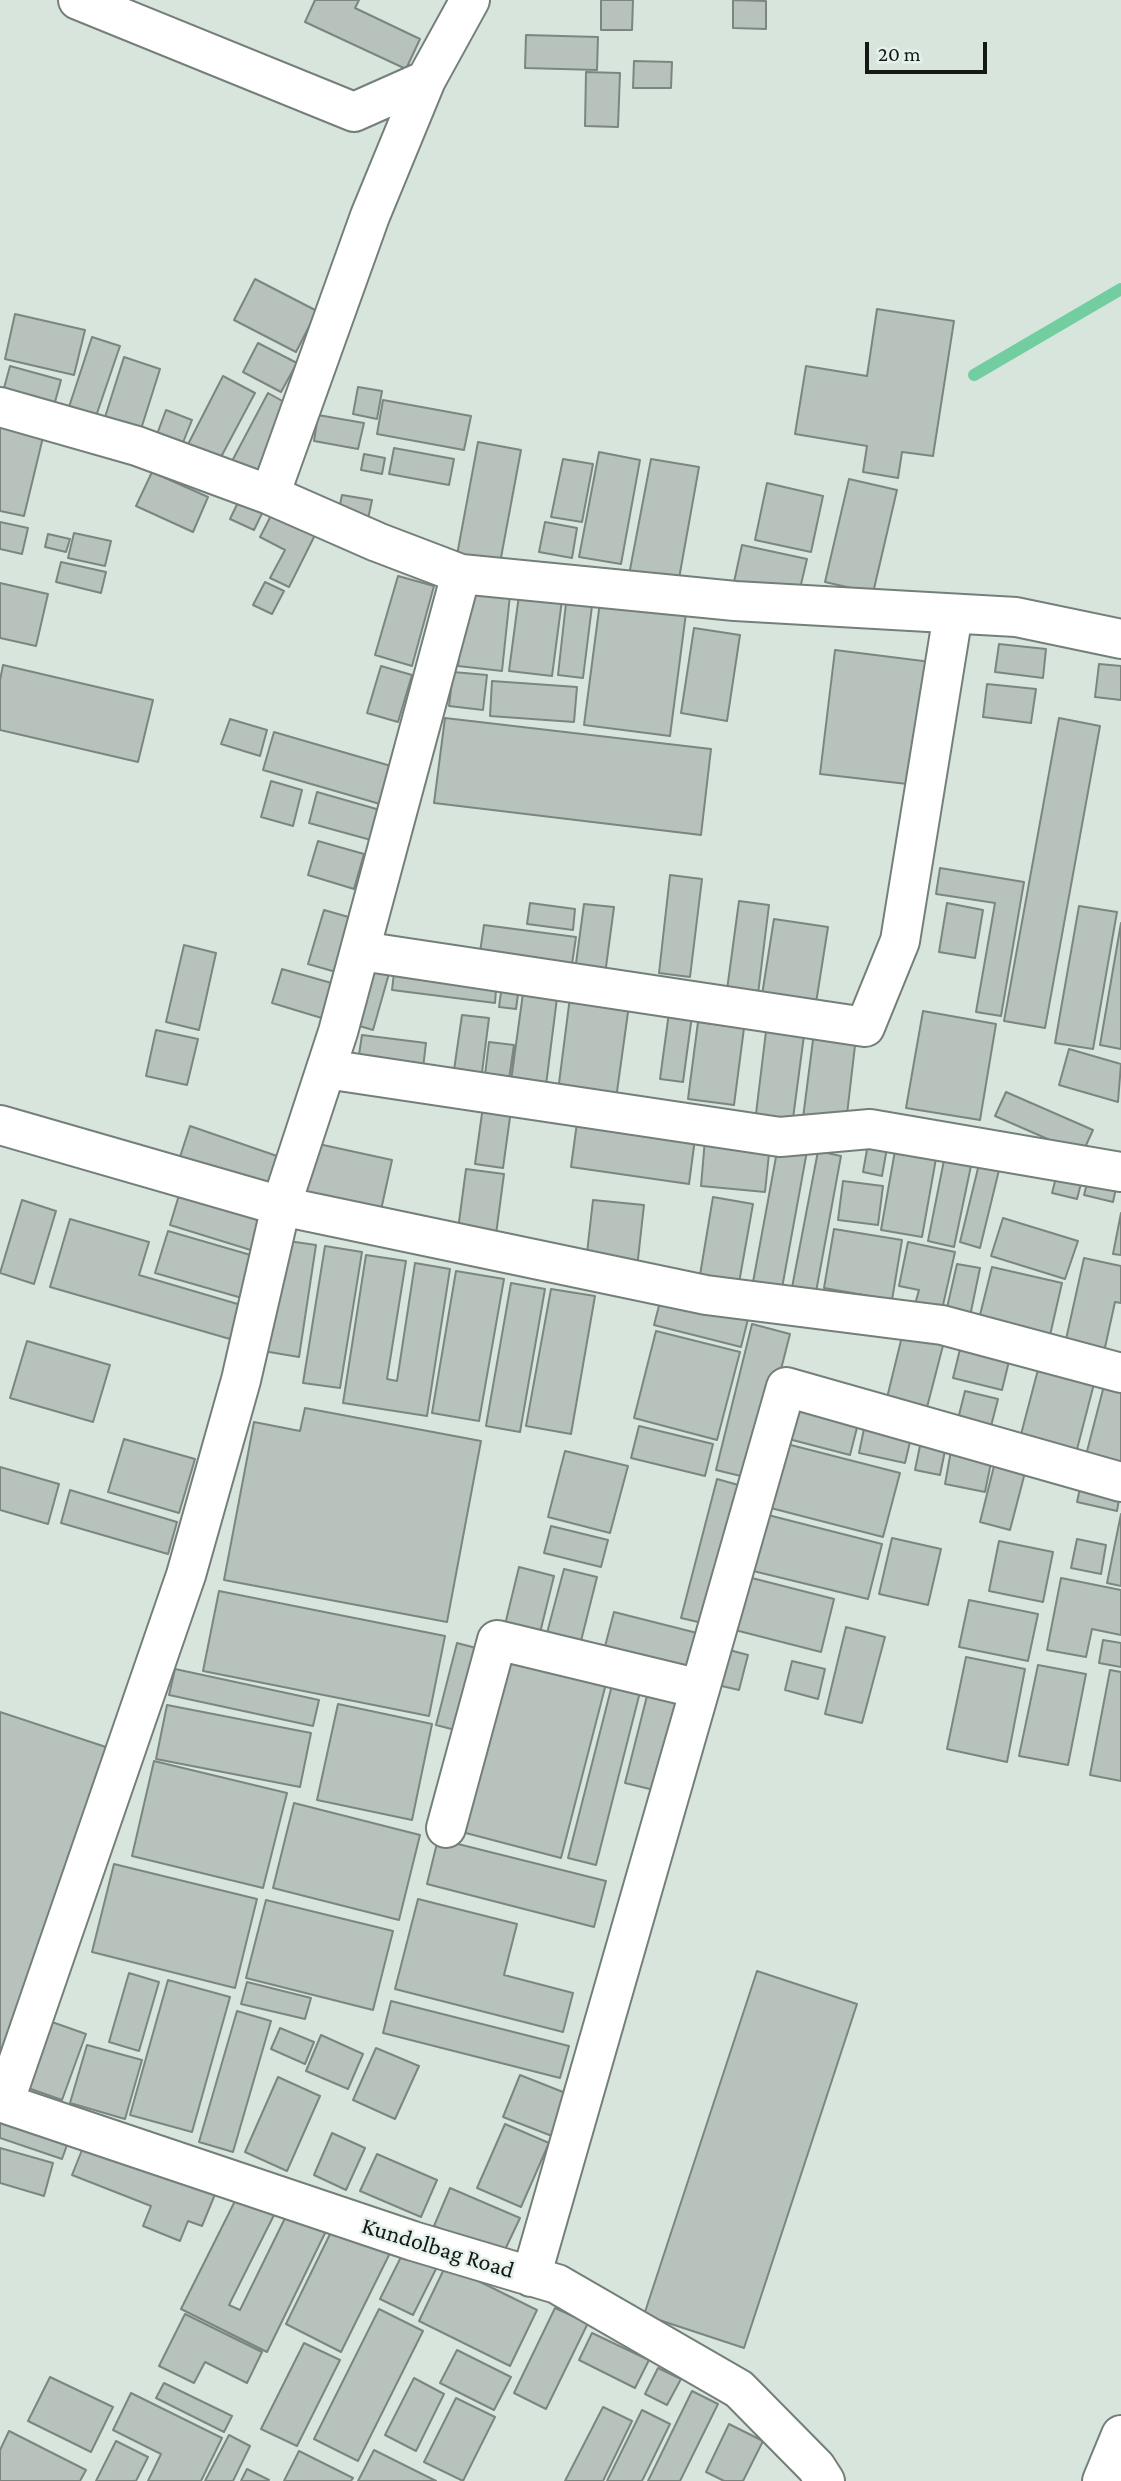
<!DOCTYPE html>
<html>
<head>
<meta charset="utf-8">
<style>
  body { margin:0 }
  #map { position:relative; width:1121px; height:2481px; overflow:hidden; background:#d8e5dd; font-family:"Crimson Pro",serif }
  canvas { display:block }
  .scale { position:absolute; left:865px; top:42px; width:122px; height:32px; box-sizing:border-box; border:4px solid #151916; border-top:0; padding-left:9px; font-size:21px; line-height:24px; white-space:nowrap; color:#151916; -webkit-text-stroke:5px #e5f2eb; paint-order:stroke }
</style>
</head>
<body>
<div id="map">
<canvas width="1121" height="2481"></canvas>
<div class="scale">20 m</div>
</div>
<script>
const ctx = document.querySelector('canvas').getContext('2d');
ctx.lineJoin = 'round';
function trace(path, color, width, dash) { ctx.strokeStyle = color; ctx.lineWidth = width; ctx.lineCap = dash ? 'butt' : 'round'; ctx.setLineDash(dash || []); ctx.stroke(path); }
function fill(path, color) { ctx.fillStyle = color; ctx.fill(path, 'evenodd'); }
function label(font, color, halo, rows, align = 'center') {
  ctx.font = font + ' "Crimson Pro",serif'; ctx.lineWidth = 5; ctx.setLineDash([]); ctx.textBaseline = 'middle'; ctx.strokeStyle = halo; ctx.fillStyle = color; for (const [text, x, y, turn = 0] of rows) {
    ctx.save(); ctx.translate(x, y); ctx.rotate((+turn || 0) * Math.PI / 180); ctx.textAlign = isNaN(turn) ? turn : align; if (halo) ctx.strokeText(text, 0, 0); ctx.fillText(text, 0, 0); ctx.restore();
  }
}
trace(new Path2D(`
  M974 375 1121 289`), '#72cea0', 12);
const building = new Path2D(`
  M315 0H359L355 8 420 39 406 69 305 22Z
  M601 0H633L632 30H601Z
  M733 0 766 1V29L733 28Z
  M526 35 598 37 597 70 525 68Z
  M634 61 672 62 671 88H633Z
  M586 72 620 73 618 127 585 126Z
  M255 279 317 311 296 352 234 320Z
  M877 309 954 321 933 456 902 452 898 478 863 472 867 446 795 434 806 366 867 376Z
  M15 314 85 330 74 375 5 359Z
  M92 337 120 346 93 425 66 416Z
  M258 343 297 363 281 392 243 372Z
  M124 357 160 369 136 445 100 433Z
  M10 366 61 380 52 413 1 399Z
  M223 376 255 393 213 472 182 456Z
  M358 387 382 391 377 419 353 414Z
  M268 393 295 408 259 478 231 463Z
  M383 400 471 416 464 450 377 434Z
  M166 410 192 420 178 455 153 445Z
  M318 415 364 423 358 449 314 441Z
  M0 422 44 433 24 516 0 511Z
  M478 442 521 450 500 563 457 555Z
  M394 448 454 459 449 485 389 474Z
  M599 452 640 460 621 564 579 557Z
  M364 454 385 458 382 474 361 470Z
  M563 459 593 464 582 522 551 517Z
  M651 459 699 467 678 584 629 575Z
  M152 472 208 497 193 532 136 506Z
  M849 479 897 490 873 593 825 582Z
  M767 483 823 496 811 552 755 540Z
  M243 492 267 503 254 530 230 519Z
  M342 495 372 500 368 519 338 514Z
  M277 504 319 527 289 587 270 578 285 550 260 537Z
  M0 522 28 528 22 554 0 549Z
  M545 522 577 528 572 558 539 552Z
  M74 533 111 541 105 566 68 558Z
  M48 534 70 539 66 552 45 547Z
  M742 545 807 559 798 597 734 582Z
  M61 562 106 572 101 593 56 582Z
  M398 576 434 586 412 666 375 655Z
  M265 582 284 591 272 614 253 605Z
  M0 583 48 594 36 646 0 638Z
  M467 590 510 595 502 671 458 666Z
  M519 595 562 600 552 676 509 671Z
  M600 602 686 613 670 736 584 725Z
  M566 603 592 606 583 678 558 675Z
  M694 628 740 635 727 721 681 713Z
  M999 644 1046 649 1043 678 995 672Z
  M835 650 931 662 916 785 820 774Z
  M1099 664 1121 666V700L1095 697Z
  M3 665 153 700 138 762 0 730V680Z
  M381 666 412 675 398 722 367 713Z
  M453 672 487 675 483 710 449 706Z
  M492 681 577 687 574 722 490 716Z
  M987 684 1036 689 1031 723 983 717Z
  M445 718 711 749 701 835 434 803Z
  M1059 718 1100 726 1045 1028 1004 1021Z
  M230 719 267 730 260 756 221 744Z
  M274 732 391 766 380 804 263 770Z
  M271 781 302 790 293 826 261 817Z
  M317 792 380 810 371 840 309 823Z
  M318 841 364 854 354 889 308 875Z
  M940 868 1024 882 1001 1016 976 1012 995 903 936 894Z
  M670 875 702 879 690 977 659 973Z
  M739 901 769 905 758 994 727 990Z
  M530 903 575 909 573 930 527 924Z
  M947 903 983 910 975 958 939 952Z
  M584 904 614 907 604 982 574 978Z
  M1079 906 1117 912 1093 1049 1055 1043Z
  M324 910 359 920 343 974 308 964Z
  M774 919 828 927 816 1003 762 995Z
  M1121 923V1049L1100 1045Z
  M484 925 576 937 571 971 479 959Z
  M184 945 216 953 199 1030 166 1022Z
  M364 956 392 963 373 1030 346 1022Z
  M395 964 497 977 495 1003 392 990Z
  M282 969 335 984 325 1019 272 1003Z
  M502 985 519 987 516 1009 499 1007Z
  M524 986 558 990 545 1093 510 1088Z
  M570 997 629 1005 615 1106 557 1099Z
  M670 1005 693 1008 683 1082 660 1079Z
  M923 1011 996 1024 980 1120 906 1108Z
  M462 1015 489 1018 480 1088 452 1084Z
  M698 1022 744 1028 734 1105 688 1099Z
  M767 1023 805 1028 792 1126 755 1122Z
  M156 1030 198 1039 187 1085 146 1076Z
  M814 1032 856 1037 846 1123 803 1118Z
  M362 1035 426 1043 422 1076 357 1068Z
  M489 1042 514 1045 508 1086 484 1083Z
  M1069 1049 1121 1064 1118 1102 1059 1085Z
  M1006 1092 1093 1130 1082 1154 995 1116Z
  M484 1099 512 1103 503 1168 475 1164Z
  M578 1115 696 1131 689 1184 571 1167Z
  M190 1126 277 1156 265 1193 178 1163Z
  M705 1139 770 1144 765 1192 701 1186Z
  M314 1143 392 1160 379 1219 301 1201Z
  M868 1144 887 1148 882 1176 863 1172Z
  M896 1145 937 1153 922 1237 881 1230Z
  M778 1146 807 1151 780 1299 751 1293Z
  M818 1151 841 1156 814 1303 790 1298Z
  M945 1155 972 1161 954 1247 928 1241Z
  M980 1160 1000 1166 980 1248 960 1242Z
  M1059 1166 1084 1172 1077 1199 1052 1193Z
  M466 1169 504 1174 495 1242 457 1237Z
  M1090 1172 1118 1179 1113 1202 1084 1195Z
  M843 1181 883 1186 878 1225 838 1220Z
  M182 1185 266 1211 254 1251 170 1225Z
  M713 1197 753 1204 737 1294 698 1287Z
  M22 1200 56 1211 34 1284 0 1273Z
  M593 1200 644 1205 637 1268 586 1262Z
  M1121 1213V1255L1113 1254Z
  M1003 1218 1078 1241 1065 1279 991 1256Z
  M70 1219 149 1242 139 1275 241 1305 230 1339 50 1287Z
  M834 1229 902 1240 892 1300 824 1288Z
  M168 1231 254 1256 242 1298 155 1273Z
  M281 1240 316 1245 299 1357 263 1351Z
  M908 1242 955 1252 941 1314 914 1308 919 1290 899 1286Z
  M325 1246 362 1252 340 1388 303 1383Z
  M366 1255 406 1261 387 1379 397 1381 415 1263 450 1269 427 1416 343 1403Z
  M1084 1258 1121 1266V1303L1115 1302 1104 1352 1065 1344Z
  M957 1264 980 1268 968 1326 944 1321Z
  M992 1267 1062 1283 1048 1344 977 1327Z
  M456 1271 504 1279 479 1421 432 1413Z
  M511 1283 545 1289 520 1432 486 1426Z
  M551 1289 595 1296 571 1434 526 1426Z
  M661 1298 748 1319 741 1347 654 1325Z
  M752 1324 790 1334 753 1479 716 1470Z
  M905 1324 946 1334 925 1415 885 1406Z
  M656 1331 740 1352 717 1440 634 1418Z
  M27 1341 110 1365 93 1422 10 1398Z
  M962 1341 1011 1353 1002 1390 953 1378Z
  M1040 1362 1096 1376 1075 1457 1019 1442Z
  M1107 1374 1121 1378V1463L1085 1459Z
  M965 1391 998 1399 989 1434 956 1427Z
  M792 1397 860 1416 850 1455 781 1437Z
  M305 1408 481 1441 447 1622 224 1580 254 1422 300 1431Z
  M866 1419 913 1429 905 1463 859 1453Z
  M639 1426 713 1444 705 1476 631 1458Z
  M922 1436 947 1441 940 1475 915 1470Z
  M124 1439 195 1459 179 1513 108 1492Z
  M779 1442 900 1473 883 1537 763 1506Z
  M952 1445 993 1453 985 1492 945 1484Z
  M565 1451 628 1466 610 1533 548 1517Z
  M997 1454 1028 1461 1010 1530 980 1522Z
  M0 1467 59 1484 48 1524 0 1510Z
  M717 1479 749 1488 715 1626 681 1618Z
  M1082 1479 1121 1489 1117 1511 1077 1502Z
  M70 1490 177 1522 168 1554 61 1523Z
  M764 1514 882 1544 868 1599 749 1570Z
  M1121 1514V1586L1107 1583Z
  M551 1526 608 1540 601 1567 544 1553Z
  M892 1538 941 1549 928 1605 879 1594Z
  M1077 1539 1106 1545 1101 1574 1071 1568Z
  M999 1541 1053 1552 1043 1602 989 1591Z
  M519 1567 554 1576 538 1641 503 1633Z
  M564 1569 597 1577 581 1641 547 1633Z
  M744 1576 834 1599 821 1652 731 1629Z
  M1061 1578 1121 1590V1635L1092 1629 1086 1657 1047 1650Z
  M219 1591 445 1636 429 1716 203 1671Z
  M969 1600 1038 1614 1028 1661 959 1647Z
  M614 1612 701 1634 690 1675 603 1654Z
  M846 1627 885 1637 862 1723 825 1714Z
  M1103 1640 1121 1643V1667L1099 1663Z
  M457 1643 480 1649 459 1731 436 1725Z
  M510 1647 609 1672 561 1858 462 1832Z
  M722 1648 748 1655 739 1690 713 1684Z
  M966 1657 1025 1669 1007 1762 947 1749Z
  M792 1661 825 1669 818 1699 785 1690Z
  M1038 1665 1086 1674 1068 1765 1019 1756Z
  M175 1669 319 1700 313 1726 169 1695Z
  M1110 1670 1121 1672V1781L1090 1775Z
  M650 1684 679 1692 654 1790 625 1783Z
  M612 1685 640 1692 596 1865 568 1858Z
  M338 1704 432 1724 412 1820 317 1800Z
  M167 1705 311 1733 300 1787 156 1759Z
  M0 1712 118 1751 0 2076Z
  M154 1761 287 1793 263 1888 132 1856Z
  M294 1803 420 1835 399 1920 273 1888Z
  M438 1839 606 1881 594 1927 427 1884Z
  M114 1864 257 1899 235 1988 92 1952Z
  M418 1899 517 1924 504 1975 573 1993 563 2032 395 1989Z
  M266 1900 393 1931 373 2010 246 1978Z
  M757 1971 857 2004 744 2348 644 2315Z
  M129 1973 159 1982 139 2051 109 2042Z
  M168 1980 230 1997 192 2132 130 2115Z
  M247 1982 311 1998 305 2019 241 2004Z
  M391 2001 569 2046 560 2078 383 2033Z
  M237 2011 271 2021 233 2152 199 2142Z
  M52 2022 86 2034 62 2100 28 2088Z
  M280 2028 314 2042 305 2064 271 2049Z
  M321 2035 363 2054 348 2089 306 2071Z
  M87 2045 142 2060 125 2119 70 2103Z
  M376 2048 419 2066 395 2119 353 2100Z
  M520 2075 568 2094 552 2136 503 2117Z
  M278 2077 320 2096 287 2171 245 2152Z
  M0 2111 71 2134 62 2159 0 2138Z
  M505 2124 549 2143 521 2207 477 2188Z
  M332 2133 365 2148 346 2190 314 2175Z
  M88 2135 218 2187 202 2226 188 2221 180 2241 143 2226 151 2206 72 2175Z
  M0 2148 53 2163 44 2196 0 2183Z
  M377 2154 437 2180 421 2217 360 2191Z
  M242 2187 279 2205 229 2305 240 2310 289 2210 327 2229 267 2352 181 2309Z
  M450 2188 520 2218 502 2256 434 2226Z
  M334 2226 390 2253 341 2352 286 2324Z
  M406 2247 439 2263 413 2315 380 2299Z
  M446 2265 537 2310 510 2366 419 2321Z
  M555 2308 588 2323 546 2409 514 2393Z
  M379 2309 423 2331 358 2461 314 2439Z
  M185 2314 262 2352 247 2383 205 2362 194 2383 159 2366Z
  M592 2333 649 2360 635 2388 579 2360Z
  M304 2343 340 2360 297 2446 261 2429Z
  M457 2350 511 2377 494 2410 440 2383Z
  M658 2368 681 2379 667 2405 645 2394Z
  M50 2377 113 2407 91 2452 28 2421Z
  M414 2378 444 2394 416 2451 385 2435Z
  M164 2383 232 2416 224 2432 156 2398Z
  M692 2391 718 2404 680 2481H648Z
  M131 2393 222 2438 201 2481H148L161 2454 113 2430Z
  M456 2398 495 2417 463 2481 424 2462Z
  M603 2407 632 2421 603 2481H565Z
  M642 2410 670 2424 642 2481H607Z
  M729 2424 763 2441 743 2481H724L706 2472Z
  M9 2431 86 2470 80 2481H0V2450Z
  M229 2435 250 2446 233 2481H205Z
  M116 2441 148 2457 136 2481H96Z
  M374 2450 436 2481H358Z
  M299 2451 353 2478 351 2481H284Z
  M247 2469 269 2480 268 2481H241Z`);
fill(building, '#b6c2bb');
trace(building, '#7b8680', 2);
const street = new Path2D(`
  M78 0 354 112 426 80
  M0 407 137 446 270 495 377 542 461 574 735 601 1016 617 1121 639
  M270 495 370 216 426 80 470 0
  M361 951 865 1027 900 941 953 614
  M326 1069 780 1137 870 1129 1121 1172
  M0 1125 281 1206 706 1295 942 1325 1121 1373
  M446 1828 497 1640 700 1689 786 1387 1121 1482
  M0 2102 413 2241 557 2284 739 2389 816 2467 825 2481
  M4 2103 186 1575 241 1380 281 1206 338 1032 461 574
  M531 2277 700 1689
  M1102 2481 1121 2435`);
trace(street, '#747f79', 42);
trace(street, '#fff', 38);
label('24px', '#151916', '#e5f2eb', [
  ["Kundolbag Road",438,2248,17]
]);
</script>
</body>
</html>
